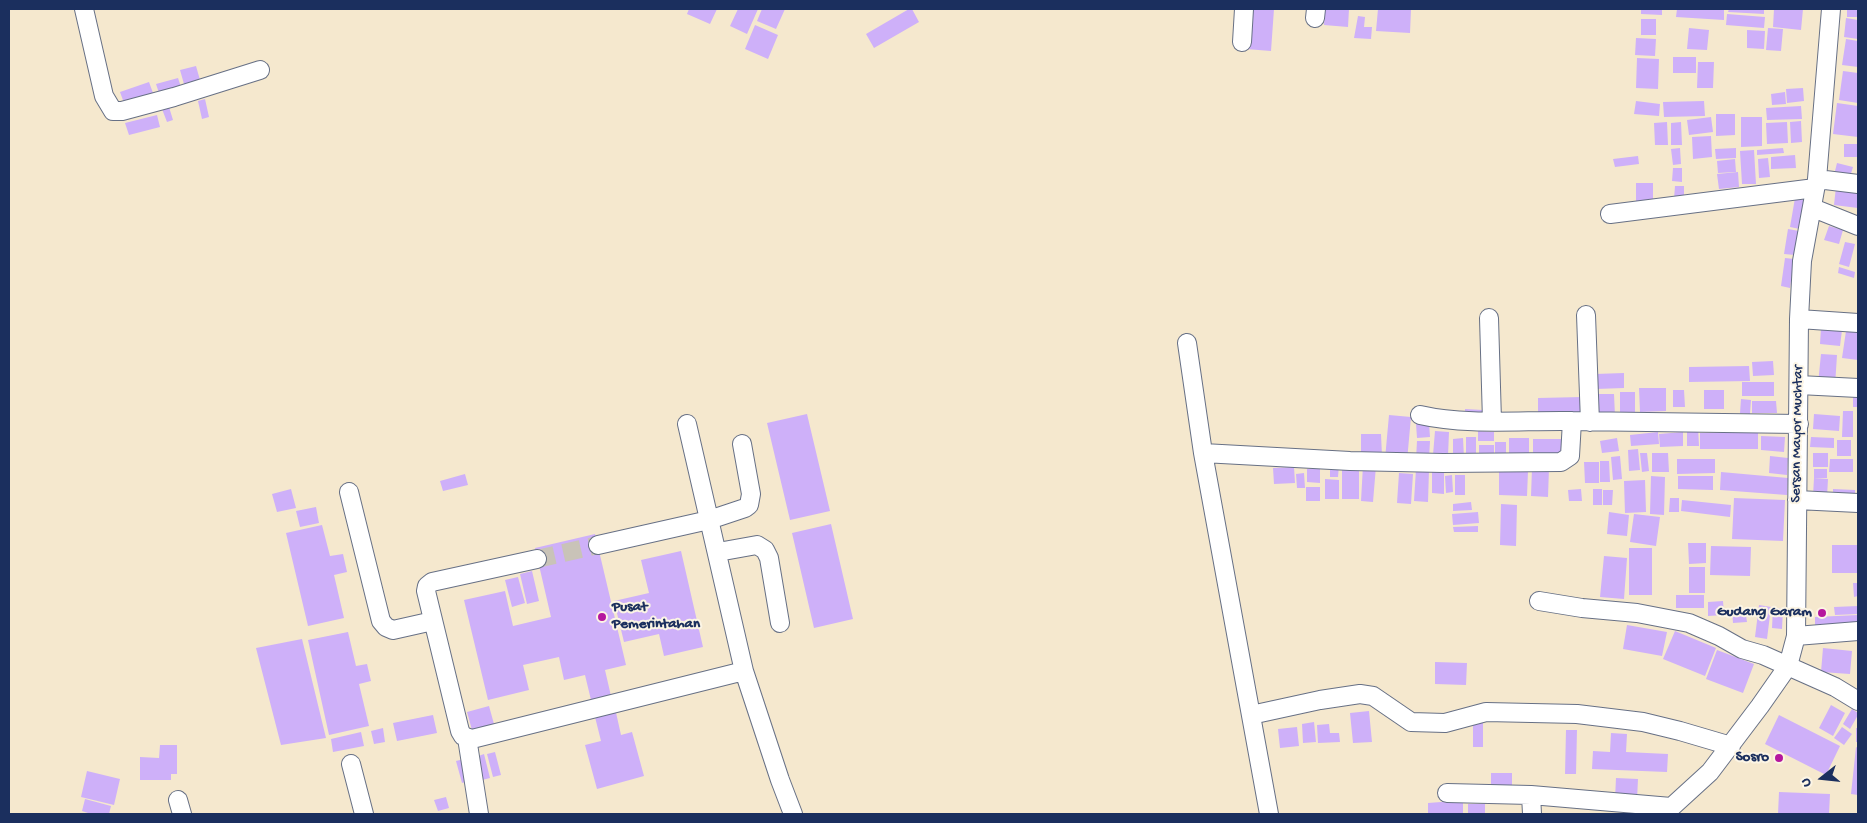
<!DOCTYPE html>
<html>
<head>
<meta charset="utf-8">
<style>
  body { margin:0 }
  #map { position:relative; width:1867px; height:823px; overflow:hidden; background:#f5e8ce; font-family:"Gochi Hand",sans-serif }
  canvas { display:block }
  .frame { position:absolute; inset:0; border:10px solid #1b2f5e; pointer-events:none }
  .north { position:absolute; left:1797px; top:753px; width:50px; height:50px; -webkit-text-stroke:4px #fcf5e5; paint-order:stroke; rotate:254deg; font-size:14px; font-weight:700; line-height:20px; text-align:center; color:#1b2f5e }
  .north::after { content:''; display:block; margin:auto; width:18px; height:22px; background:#1b2f5e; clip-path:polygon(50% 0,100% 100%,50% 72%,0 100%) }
</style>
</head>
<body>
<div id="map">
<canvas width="1867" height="823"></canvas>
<div class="frame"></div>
<div class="north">U</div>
</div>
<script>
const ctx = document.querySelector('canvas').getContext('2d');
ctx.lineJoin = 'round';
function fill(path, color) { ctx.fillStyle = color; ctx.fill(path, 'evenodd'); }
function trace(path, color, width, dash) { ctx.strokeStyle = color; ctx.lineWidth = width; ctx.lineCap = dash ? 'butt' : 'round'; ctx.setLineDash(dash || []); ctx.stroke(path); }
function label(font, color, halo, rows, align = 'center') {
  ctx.font = font + ' "Gochi Hand",sans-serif'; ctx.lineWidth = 4; ctx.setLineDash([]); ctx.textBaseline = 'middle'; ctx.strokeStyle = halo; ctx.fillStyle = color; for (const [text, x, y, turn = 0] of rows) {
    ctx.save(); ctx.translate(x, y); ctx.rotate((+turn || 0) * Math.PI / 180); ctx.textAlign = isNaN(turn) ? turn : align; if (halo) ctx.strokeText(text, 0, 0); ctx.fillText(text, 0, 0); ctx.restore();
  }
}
fill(new Path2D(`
  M689 9H717L710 24 687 14Z
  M738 9H758L747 34 730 26Z
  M762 9H785L776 29 757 21Z
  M909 9H912L919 22 874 48 866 34Z
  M1249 9H1274L1271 51 1246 49Z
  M1325 9H1349L1348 27 1324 25Z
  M1378 9H1411L1410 33 1376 31Z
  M1641 9H1662V15L1641 14Z
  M1677 9H1724V20L1676 17Z
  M1729 9H1764V14L1728 12Z
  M1774 9H1803L1801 30 1773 27Z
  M1847 9H1858V17H1847Z
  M1727 14 1765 17 1764 28 1726 25Z
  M1358 16 1365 17 1364 27H1372L1371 39 1354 38Z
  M1846 18 1858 20V39L1844 37Z
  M1641 19H1656V35H1641Z
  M755 25 778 35 768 59 745 49Z
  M1689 28 1709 30 1707 50 1687 49Z
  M1768 28 1783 29 1781 51 1766 50Z
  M1747 30 1765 31 1764 49 1747 48Z
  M1636 38 1656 39 1655 56 1635 55Z
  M1846 39 1858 41V67L1842 65Z
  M1673 57H1696V73H1673Z
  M1637 58 1659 59 1658 89 1636 88Z
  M1698 62H1714L1713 88H1697Z
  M196 66 202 87 186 91 180 70Z
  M1843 71 1858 73V103L1839 100Z
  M178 78 183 93 161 99 156 84Z
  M149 82 153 93 124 103 120 92Z
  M1803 88 1804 101 1787 103 1786 89Z
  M1785 92 1786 104 1772 105 1771 94Z
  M205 99 209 117 202 119 198 101Z
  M1636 101 1660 104 1659 116 1634 114Z
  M1704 101 1705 116 1664 117 1663 102Z
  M1837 103 1858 106V137L1833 134Z
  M1801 106 1802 119 1767 120 1766 108Z
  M169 107 173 120 167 122 162 109Z
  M1716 114H1735V135L1716 136Z
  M157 115 160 127 129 135 125 123Z
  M1711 117 1713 132 1689 135 1687 120Z
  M1741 117H1762V146L1741 147Z
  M1801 121 1802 142 1791 143 1790 122Z
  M1667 122 1668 145H1655L1654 123Z
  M1681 122 1682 145H1671V123Z
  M1787 122 1788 143 1767 144 1766 123Z
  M1711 136 1712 157 1693 159 1692 137Z
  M1844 144H1858V157H1844Z
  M1680 148 1681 164 1673 165 1671 149Z
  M1736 148V158L1716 159 1715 149Z
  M1783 148 1784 153 1757 155V150Z
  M1754 150 1756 184H1742L1740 151Z
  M1795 155 1796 168 1771 169V157Z
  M1638 156 1639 164 1615 167 1613 159Z
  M1768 158 1770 177 1759 178 1758 159Z
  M1735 159 1736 172 1718 173 1717 161Z
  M1837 163 1853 167 1849 180 1834 175Z
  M1673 168H1682V182L1672 181Z
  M1738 172 1739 187 1719 189 1717 174Z
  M1636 183H1653V201H1636Z
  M1675 186H1684V199H1674Z
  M1836 187 1858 189V208L1834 205Z
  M1795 198 1805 200 1800 229 1790 227Z
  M1829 226 1843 230 1839 244 1824 240Z
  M1788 229 1799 231 1795 255 1784 254Z
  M1845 242 1855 244 1849 267 1839 264Z
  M1785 258 1794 259 1790 288 1781 286Z
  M1839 267 1855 272 1854 278 1838 273Z
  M1821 328 1842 330 1840 346 1820 344Z
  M1846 331 1858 332V360L1842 358Z
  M1821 354 1837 355 1835 386 1818 384Z
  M1773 361 1774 375 1753 376 1752 362Z
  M1749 366 1750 381 1689 382V367Z
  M1624 373V388L1596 389 1595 374Z
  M1742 382H1774V396H1742Z
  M1639 388H1666V411L1640 412Z
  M1673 390H1684L1685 407H1673Z
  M1704 390H1724V409H1704Z
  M1620 392H1635V415H1620Z
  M1593 394H1614L1615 416 1594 417Z
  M1853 394H1858V407H1853Z
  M1582 397V420H1538V398Z
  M1741 399 1751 400 1750 414 1740 413Z
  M1752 401H1776L1777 413H1752Z
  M1465 409 1483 410V417L1465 416Z
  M1843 411H1853V437H1842Z
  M807 414 830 511 790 520 767 423Z
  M1814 414 1840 416 1839 431 1813 429Z
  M1389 415 1411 417 1407 461 1385 459Z
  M1429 423 1430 437 1417 438 1416 424Z
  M1687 427H1698L1699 446H1687Z
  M1435 431 1449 432 1448 456 1433 455Z
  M1478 431 1494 432V441H1478Z
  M1658 432 1659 444 1631 446 1630 435Z
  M1683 432V446L1660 447 1659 434Z
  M1700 433H1758V449H1700Z
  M1361 434H1381L1382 456H1361Z
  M1761 436 1785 437 1784 452 1761 450Z
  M1466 437H1476V459H1466Z
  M1811 437 1834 438V448L1810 447Z
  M1463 438 1464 458 1453 459V439Z
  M1509 438H1529V457H1509Z
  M1617 438 1619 451 1602 453 1600 441Z
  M1533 439H1564V458L1533 459Z
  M1837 440H1851V456H1837Z
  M1417 441H1430L1429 459H1416Z
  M1495 442H1506V454H1495Z
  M1479 445H1494V457H1479Z
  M1638 449 1640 470 1629 471 1628 450Z
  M1640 453H1647L1649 471 1642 472Z
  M1652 453H1668L1669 472H1652Z
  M1813 453H1828V467H1813Z
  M1620 456 1622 479 1613 480 1611 457Z
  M1770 456 1788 458 1787 475 1769 473Z
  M1677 459H1715V473L1677 474Z
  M1830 459H1853V472H1829Z
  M1600 461H1609L1610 482H1600Z
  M1584 462H1599V483H1585Z
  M1330 465H1339L1338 477H1330Z
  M1363 465 1376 466 1373 502 1361 501Z
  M1294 467 1295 483 1274 484 1273 468Z
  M1532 468H1549L1548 497 1531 496Z
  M1307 469H1320V483L1307 482Z
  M1342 469H1359V499H1342Z
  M1416 469 1429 470 1428 502 1414 501Z
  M1814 469H1827V478H1814Z
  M1499 470 1528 471 1527 496 1499 495Z
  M1432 471H1444V494L1432 493Z
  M1721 472 1788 478 1787 495 1720 490Z
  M1304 473 1305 488H1297L1296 474Z
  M1399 473 1413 474 1411 504 1397 503Z
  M465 474 468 485 443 491 440 481Z
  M1452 475 1453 492 1446 493 1445 476Z
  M1455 475H1465V495H1455Z
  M1651 476 1665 477 1664 515 1650 514Z
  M1678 476H1713V490L1678 489Z
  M1814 478 1828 479 1827 497 1813 496Z
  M1325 479 1339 480V499H1325Z
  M1645 480 1646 512 1625 513 1624 481Z
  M1306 487H1320V501H1306Z
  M291 489 296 508 277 512 272 494Z
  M1581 489 1582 501H1569L1568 490Z
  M1593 489H1602V505H1593Z
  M1833 489 1855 490V496L1833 495Z
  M1603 490H1613L1612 505H1603Z
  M1670 498H1679V512H1669Z
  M1734 498 1785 500 1783 541 1732 539Z
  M1682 500 1731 505 1730 517 1681 511Z
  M1471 502 1472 510 1453 511V504Z
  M1501 504 1517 505 1516 546 1500 545Z
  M316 507 319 523 300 527 296 511Z
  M1478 512 1479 523 1453 525 1452 514Z
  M1609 512 1629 515 1627 536 1607 534Z
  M1634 514 1660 517 1656 546 1630 542Z
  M831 524 853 619 814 628 792 533Z
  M322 525 330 556 343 554 347 572 334 575 344 618 308 626 286 533Z
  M1478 526V532H1454L1453 527Z
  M595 534 626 665 605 670 611 696 591 700 585 675 564 680 559 657 523 665 529 690 488 700 464 600 505 591 513 626 551 617 535 548Z
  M1688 543H1706V563L1689 564Z
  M1832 545H1858V573H1832Z
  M1711 546 1751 547 1750 576 1710 575Z
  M1629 548H1652V595H1629Z
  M681 551 703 647 664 656 659 634 624 642 614 601 649 593 641 560Z
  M1604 556 1627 558 1624 599 1600 597Z
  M1689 567H1705V593H1689Z
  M532 571 539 601 527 604 520 574Z
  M518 577 525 603 512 607 505 580Z
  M1853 583H1858V596L1854 597Z
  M1676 595H1704V608H1676Z
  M1723 601 1724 615 1708 616V602Z
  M1759 605 1771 607 1767 639 1755 637Z
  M1858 606V614L1835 615 1834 607Z
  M1773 608H1783L1782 629 1772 628Z
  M1745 609 1747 622 1733 623 1732 610Z
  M1858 615V626L1815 628V617Z
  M1627 625 1667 632 1662 656 1623 649Z
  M1675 631 1716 648 1705 676 1663 659Z
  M348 632 356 666 367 664 371 681 359 684 369 726 329 735 308 640Z
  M302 639 326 738 281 745 256 648Z
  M1823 648 1852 651 1850 674 1821 672Z
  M1717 650 1754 664 1743 693 1706 679Z
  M1435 662 1467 663 1466 685 1435 684Z
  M1831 705 1845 713 1833 736 1819 728Z
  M489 706 494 724 472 730 467 712Z
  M615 708 621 735 632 732 644 776 597 789 585 745 601 741 594 713Z
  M1852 709 1858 713V715L1850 729 1843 724Z
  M1369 711 1372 742 1353 743 1350 713Z
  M433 715 437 733 397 741 393 723Z
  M1779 715 1840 746 1826 775 1765 744Z
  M1314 722 1316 742 1303 743 1302 724Z
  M1473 722H1483V747H1473Z
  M1329 724 1330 733H1339L1340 742 1318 743 1317 725Z
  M1297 727 1299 746 1280 748 1278 729Z
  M1842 727 1852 734 1844 745 1834 738Z
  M383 728 385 742 374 744 371 731Z
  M1856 728H1858V742H1856Z
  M1566 730H1577L1576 774H1565Z
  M361 732 364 746 333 752 331 739Z
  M1611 733 1627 734 1626 752 1668 754 1667 772 1592 769 1593 751 1610 752Z
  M160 745H177V774H171V780H140V757L159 758Z
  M1856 747 1858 748V795L1851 794Z
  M495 752 501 775 493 777 487 754Z
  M484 754 490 778 482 780 476 757Z
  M464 759 469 781 462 783 456 761Z
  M87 771 120 779 114 805 81 797Z
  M1491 773H1512V787H1491Z
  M1616 778 1638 779 1637 800 1615 799Z
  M1779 792 1830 794 1829 814H1778Z
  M446 797 449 808 438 811 434 800Z
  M85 799 111 806 109 814H91L82 811Z
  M1441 802 1463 803V814H1428V803Z
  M1468 804H1485V814H1468Z`), '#ceb0f9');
trace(new Path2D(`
  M537 559 598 545`), '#c9c3b8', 18, [18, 9]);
const minor = new Path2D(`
  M84 9 104 96 113 111H122L174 97 260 70
  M1315 18 1316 9
  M1242 42 1244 9
  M1817 179 1858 184
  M1813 208 1858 226
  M1610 214 1815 188
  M1586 315 1590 422
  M1489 318 1492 421
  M1799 319 1858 323
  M1187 343 1203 453 1269 814
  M1799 385 1858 388
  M1420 415C1468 426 1523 420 1572 421
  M687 424 744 671 780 780 793 814
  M1203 453 1350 461 1443 463 1561 462 1570 456 1572 421 1799 424
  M349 492 381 621 386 627 393 630 433 621
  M1797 500 1858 503
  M598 545 709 520 745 508 749 505 751 494 742 444
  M718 552 757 545 765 550 769 558 780 623
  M537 559 432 582 427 586 426 591 460 731 463 736 472 739 744 671
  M1539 601 1582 608 1637 613 1689 623 1719 636 1742 649 1763 655 1835 687 1858 701
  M1796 636 1858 631
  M1251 715 1320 700 1360 694 1373 696 1411 722 1445 723 1486 712 1577 714 1643 722 1680 731 1731 746
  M467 738 479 814
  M351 764 364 814
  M1447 793 1531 795 1671 807
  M1531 795 1532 814
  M178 800 182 814
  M1664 814 1710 772 1760 706 1788 666 1796 636 1799 319 1802 261 1817 179 1831 9`);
trace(minor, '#677085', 20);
trace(minor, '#fff', 18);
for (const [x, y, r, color] of [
  [1822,613,5,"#b5179e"],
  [602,617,5,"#b5179e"],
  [1779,758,5,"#b5179e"]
]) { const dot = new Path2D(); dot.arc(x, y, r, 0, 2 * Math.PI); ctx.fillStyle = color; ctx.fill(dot); trace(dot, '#fcf5e5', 2); }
label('15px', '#1b2f5e', '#fcf5e5', [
  ["Sersan Mayor Muchtar",1798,434,-89]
]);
label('bold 15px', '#1b2f5e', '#fcf5e5', [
  ["Pusat",612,608,"left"],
  ["Pemerintahan",612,625,"left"],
  ["Gudang Garam",1812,613],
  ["Sosro",1769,758]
], 'right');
</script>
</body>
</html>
